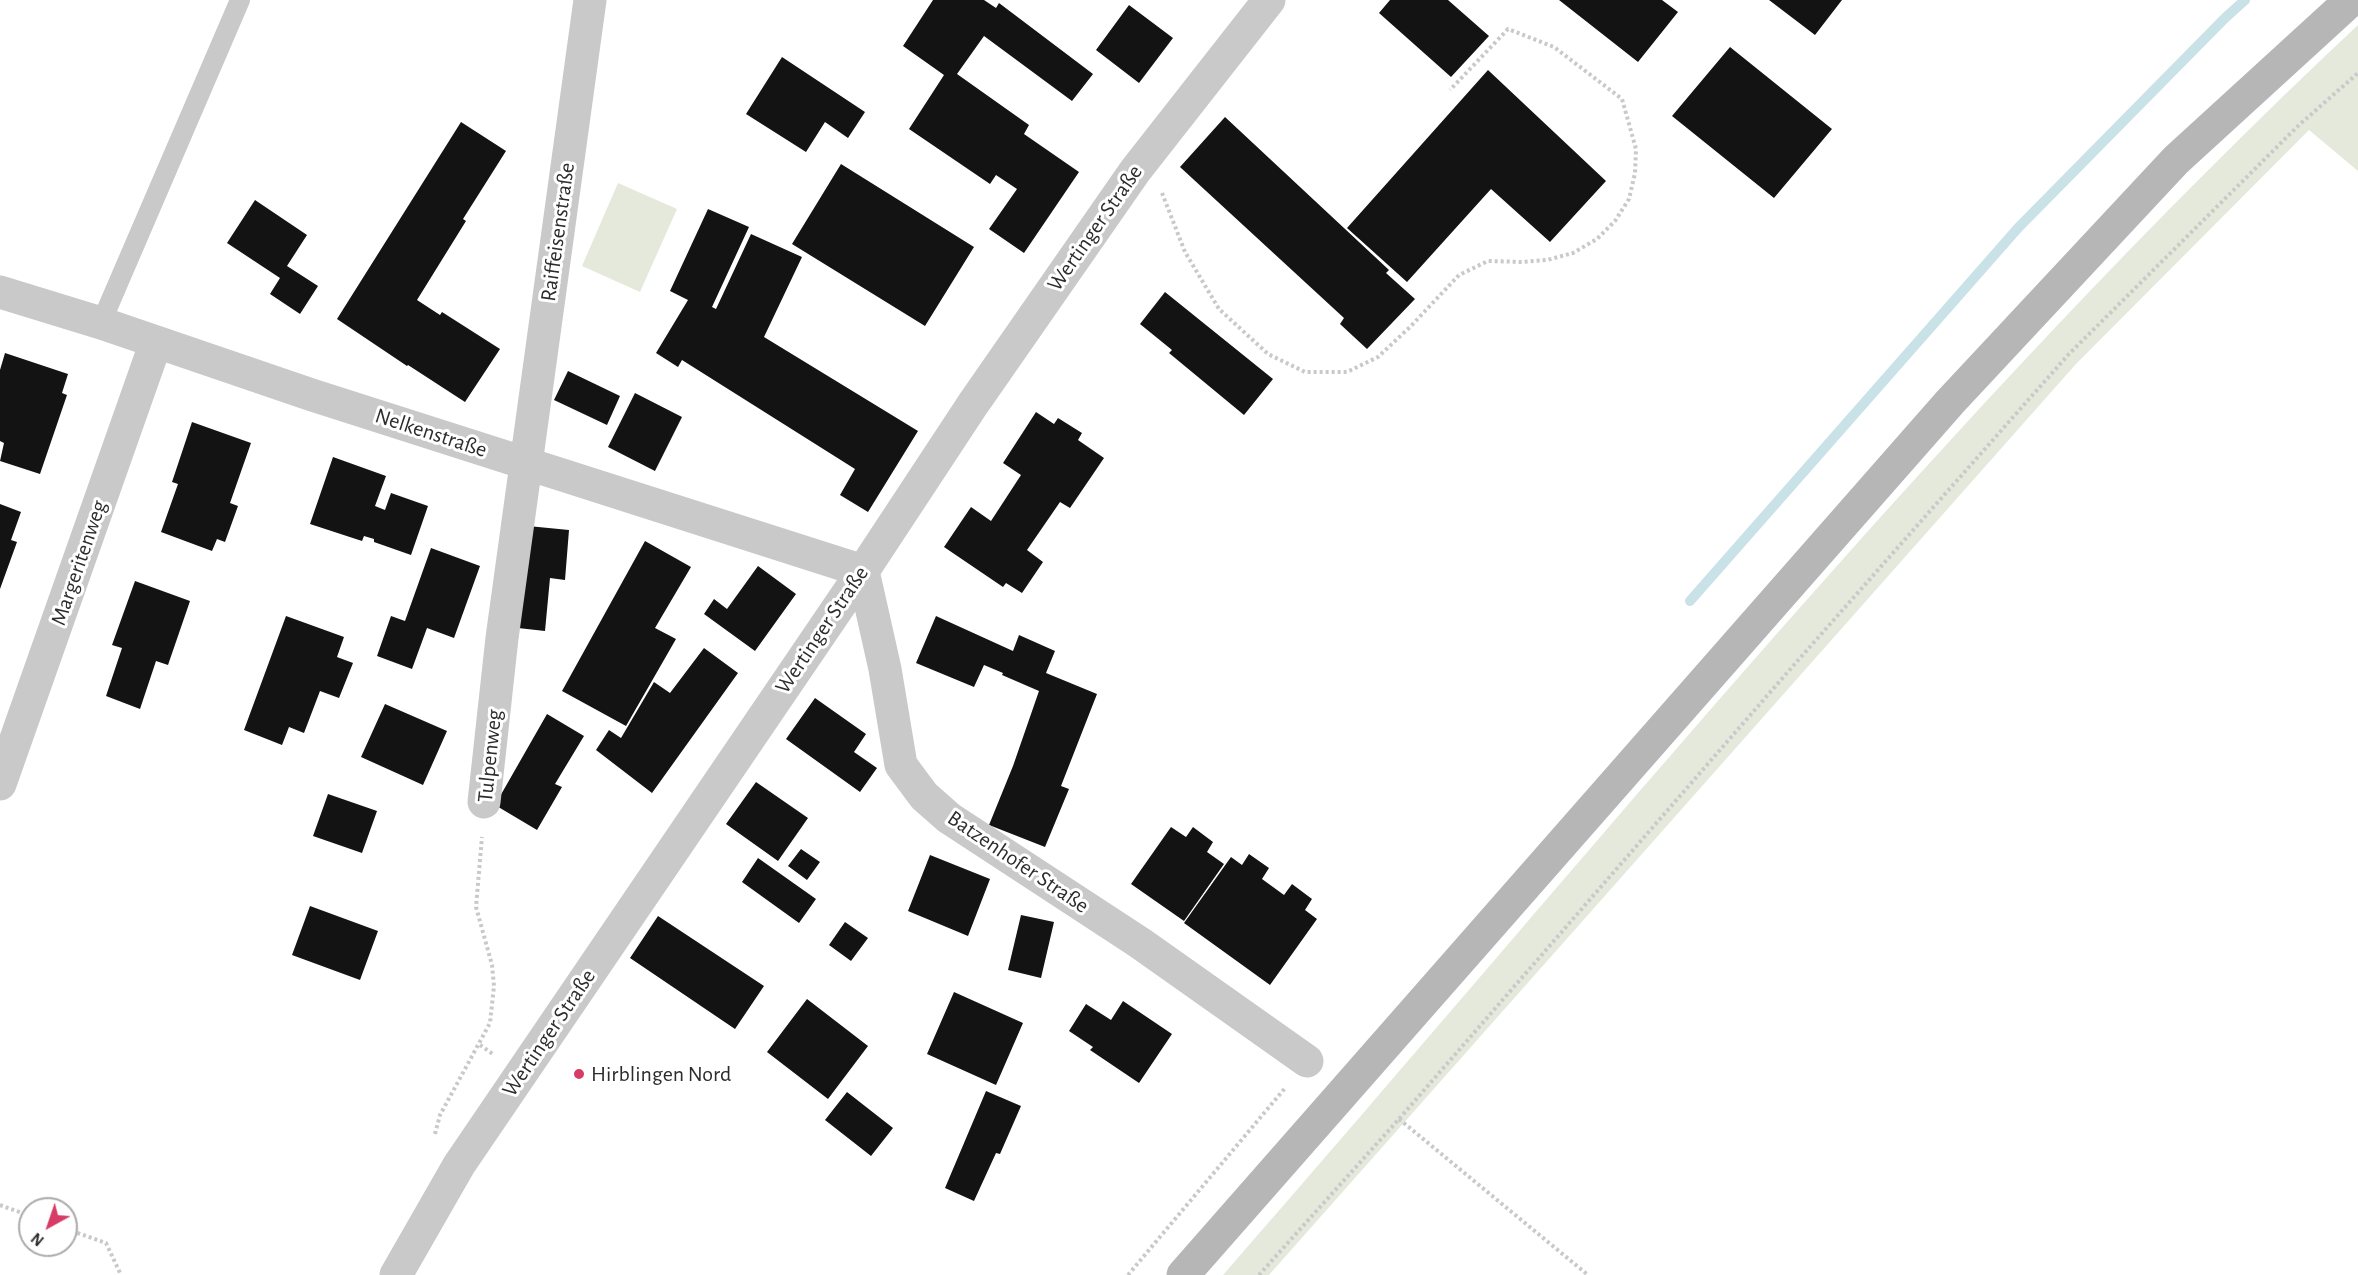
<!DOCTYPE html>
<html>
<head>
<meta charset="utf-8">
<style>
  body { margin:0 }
  #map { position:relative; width:2358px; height:1275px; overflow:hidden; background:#fff; font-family:"Alegreya Sans",sans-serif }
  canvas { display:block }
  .north { position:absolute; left:18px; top:1197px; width:60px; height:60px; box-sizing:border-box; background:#fff; border:2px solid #ababab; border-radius:50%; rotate:220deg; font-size:16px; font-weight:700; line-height:24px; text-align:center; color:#2c2c2c }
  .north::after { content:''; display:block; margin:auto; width:21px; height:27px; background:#d63c65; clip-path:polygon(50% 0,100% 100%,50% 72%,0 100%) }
</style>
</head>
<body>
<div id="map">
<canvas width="2358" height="1275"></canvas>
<div class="north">N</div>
</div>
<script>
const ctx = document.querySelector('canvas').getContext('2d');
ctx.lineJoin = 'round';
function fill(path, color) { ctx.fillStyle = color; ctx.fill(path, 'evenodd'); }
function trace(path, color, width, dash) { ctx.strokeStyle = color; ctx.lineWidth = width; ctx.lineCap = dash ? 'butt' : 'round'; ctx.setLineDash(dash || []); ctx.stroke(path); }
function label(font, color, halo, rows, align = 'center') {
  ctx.font = font + ' "Alegreya Sans",sans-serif'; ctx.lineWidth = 6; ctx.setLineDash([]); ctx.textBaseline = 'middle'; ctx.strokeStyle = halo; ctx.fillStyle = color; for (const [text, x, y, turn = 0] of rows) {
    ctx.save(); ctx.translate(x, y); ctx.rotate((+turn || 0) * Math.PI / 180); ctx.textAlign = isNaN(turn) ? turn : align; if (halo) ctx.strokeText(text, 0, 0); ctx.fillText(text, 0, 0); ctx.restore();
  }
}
fill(new Path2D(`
  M2358 25V171L2309 130 2076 364 1269 1275H1223C1593 852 1947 410 2358 25Z
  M618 183 677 209 640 292 582 266Z`), '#e5e9db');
trace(new Path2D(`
  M1690 601 2018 228 2225 18 2245 0`), '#c8e2e8', 10);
fill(new Path2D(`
  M933 0H984L996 8 999 3 1093 74 1072 101 984 36 957 74 1029 125 1024 134 1079 172 1024 253 989 229 1017 189 996 175 990 184 909 129 944 75 903 46Z
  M1390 0H1448L1489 36 1451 77 1379 13Z
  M1559 0H1662L1678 12 1638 62Z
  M1769 0H1842L1815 35Z
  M1129 5 1173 38 1139 83 1096 50Z
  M1730 47 1832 129 1774 198 1672 116Z
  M782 57 865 112 848 138 825 122 806 152 746 114Z
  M1488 70 1606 181 1550 242 1491 189 1407 282 1347 228Z
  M1225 117 1389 270 1386 273 1415 299 1367 349 1340 324 1344 318 1180 167Z
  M461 122 506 151 463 219 466 221 417 300 440 315 442 312 500 349 465 402 408 365 407 366 337 319Z
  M841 164 974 247 925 326 792 244Z
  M255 200 307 235 287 266 318 286 300 314 270 294 280 278 227 243Z
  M708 209 749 227 712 307 716 309 751 234 802 257 764 337 918 431 868 512 840 495 855 469 682 360 678 367 656 353 688 300 670 291Z
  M1165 292 1273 379 1244 415 1169 353 1172 350 1140 324Z
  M5 353 68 374 62 393 67 395 40 474 0 461 4 443 0 441V370Z
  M568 371 620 396 607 425 554 400Z
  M635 393 682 417 655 471 608 447Z
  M1036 412 1054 424 1058 418 1082 433 1078 440 1104 458 1070 508 1060 502 1027 550 1043 562 1022 593 1006 583 1003 587 944 547 971 507 991 521 1021 475 1003 463Z
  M192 422 251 443 230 503 238 506 225 542 217 539 212 551 161 532 178 484 172 482Z
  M333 457 386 476 375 506 385 510 391 493 428 506 411 555 374 542V539L364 536 362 541 310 524Z
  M0 504 21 512 11 540 17 542 0 589Z
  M528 526 569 530 565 580 550 578 545 631 518 628Z
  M645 541 691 567 655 628 676 639 626 726 562 691Z
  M431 548 480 566 454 638 427 628 412 669 377 656 391 616 405 621Z
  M758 566 796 594 755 651 704 614 714 599 727 609Z
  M135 581 190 601 168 665 156 661 140 709 106 696 122 648 112 645Z
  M286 616 344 637 337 657 353 663 339 698 320 691 304 733 289 727 282 745 244 730Z
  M936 616 1013 651 1019 635 1055 651 1046 673 1097 694 1061 786 1069 789 1045 847 989 825 1013 766 1039 691 1002 675 1003 673 984 665 974 687 916 663Z
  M704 648 738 673 652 793 596 750 609 730 621 738 654 682 670 693Z
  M815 698 866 734 854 752 877 768 860 792 786 739Z
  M385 704 447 731 423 785 361 757Z
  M547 714 584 736 555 784 562 787 537 830 495 805Z
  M756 782 808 818 778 861 726 824Z
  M328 794 377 811 362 853 313 836Z
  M1171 827 1186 837 1193 827 1213 842 1207 852 1224 864 1184 921 1131 884Z
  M801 849 820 862 807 880 788 866Z
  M1249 854 1269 868 1262 879 1284 895 1292 884 1312 899 1305 910 1317 919 1270 985 1184 923 1231 857 1242 865Z
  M930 855 990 879 968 936 908 911Z
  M758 858 816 899 799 923 742 882Z
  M310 906 378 931 360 980 292 955Z
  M1021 915 1054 922 1041 978 1008 970Z
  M658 916 764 986 735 1029 630 958Z
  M845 922 868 938 851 961 829 945Z
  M954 992 1023 1023 996 1085 927 1054Z
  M807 999 868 1046 828 1099 767 1052Z
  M1123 1001 1172 1034 1139 1083 1090 1050 1093 1047 1069 1031 1086 1004 1111 1020Z
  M986 1091 1021 1106 1000 1154 996 1153 974 1201 945 1188Z
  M847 1092 893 1128 871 1156 825 1120Z`), '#131313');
trace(new Path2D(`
  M1162 193 1185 252 1219 309 1268 354 1305 372H1347L1378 357 1411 326 1459 275 1488 261 1523 262 1547 260 1573 253 1597 239 1615 221 1629 199 1635 173 1636 149 1622 99 1554 47 1508 29 1450 90
  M480 1045 494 1055
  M1399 1119 1588 1275
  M435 1134 440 1115 490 1023 494 986 492 965 476 907 482 837
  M0 1205 30 1216
  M66 1229 106 1243 121 1275
  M1128 1275 1286 1087
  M1259 1275 1399 1119 1793 666 2068 355 2299 125 2358 73`), '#c9c9c9', 4, [3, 3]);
trace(new Path2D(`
  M101 323 240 0`), '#c9c9c9', 20);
trace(new Path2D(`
  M0 292 101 323 312 395 863 571 885 669 901 765 924 796 949 818 1140 943 1307 1061
  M0 784 156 342
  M484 802 502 638 590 0
  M396 1275 459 1165 863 571 973 404 1135 171 1269 0`), '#c9c9c9', 33);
trace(new Path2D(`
  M1183 1275 1950 402 2176 160 2351 0`), '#b6b6b6', 33);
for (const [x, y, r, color] of [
  [579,1074,6,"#d63c65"]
]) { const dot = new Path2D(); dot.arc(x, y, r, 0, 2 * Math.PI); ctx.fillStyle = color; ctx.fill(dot); trace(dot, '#fff', 2); }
label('22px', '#2c2c2c', '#fff', [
  ["Wertinger Straße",1095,228,-55],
  ["Raiffeisenstraße",558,232,-82],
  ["Nelkenstraße",431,433,18],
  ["Margeritenweg",79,563,-71],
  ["Wertinger Straße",822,630,-56],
  ["Tulpenweg",490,756,-84],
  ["Batzenhofer Straße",1018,862,34],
  ["Wertinger Straße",549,1033,-56]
]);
label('22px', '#2c2c2c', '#fff', [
  ["Hirblingen Nord",591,1074]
], 'left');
</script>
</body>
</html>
